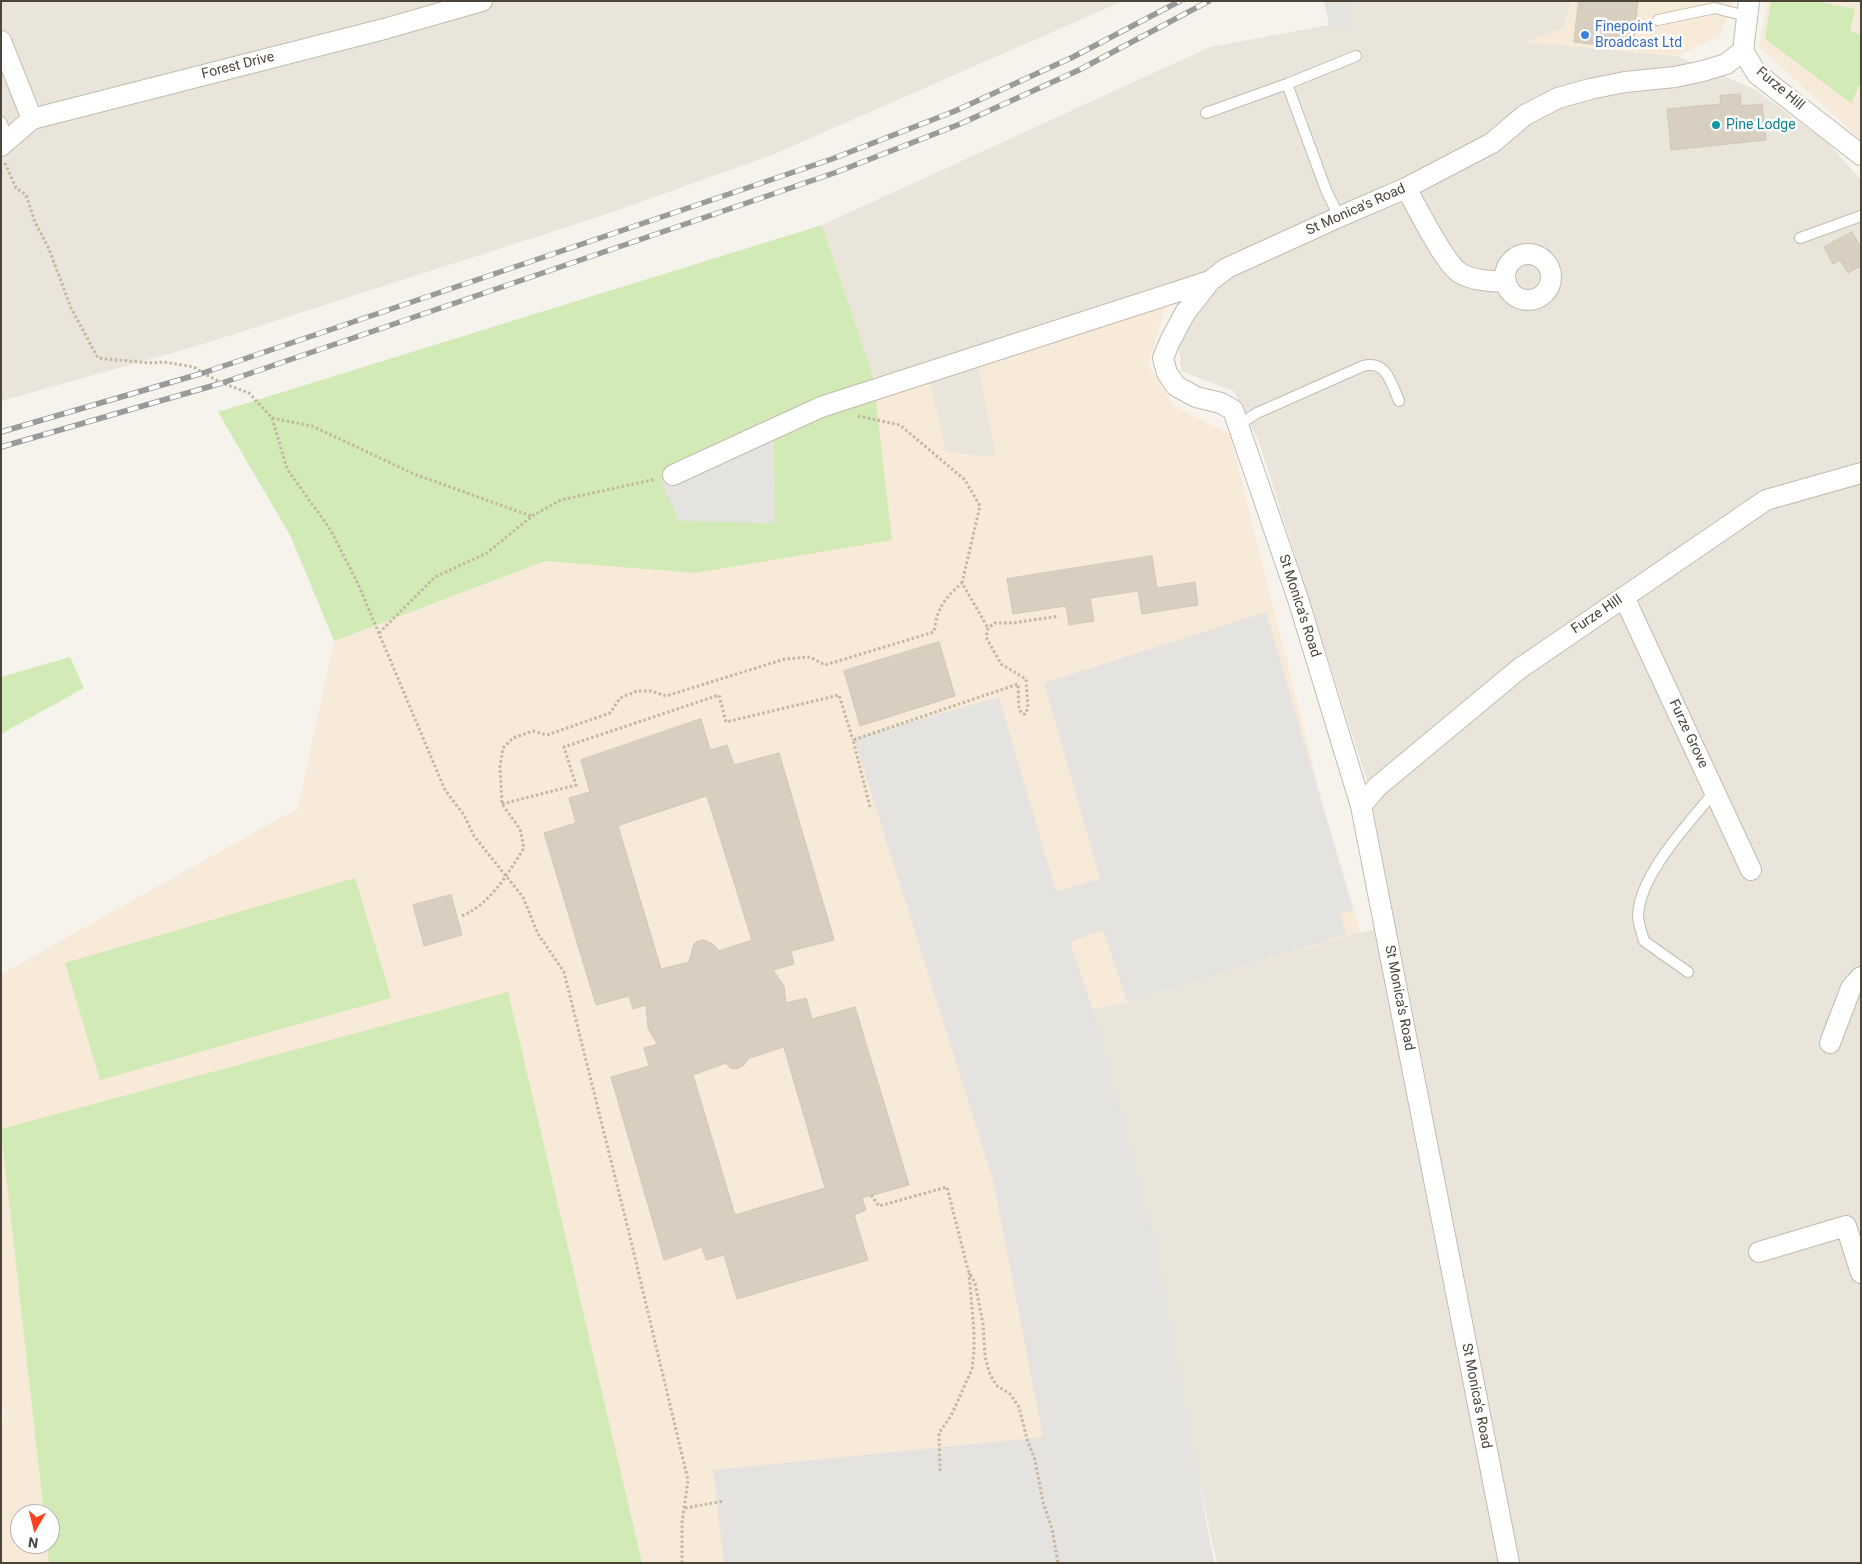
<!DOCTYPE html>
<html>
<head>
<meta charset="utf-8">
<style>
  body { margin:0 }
  #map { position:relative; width:1862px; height:1564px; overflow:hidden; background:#f6f3ec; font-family:Roboto,sans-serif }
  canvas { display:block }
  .frame { position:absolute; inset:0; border:2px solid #4b4439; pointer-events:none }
  .north { position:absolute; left:10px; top:1504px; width:50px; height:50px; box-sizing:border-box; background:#fff; border:1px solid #b7b4b0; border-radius:50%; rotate:188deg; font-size:14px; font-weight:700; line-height:20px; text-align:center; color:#4b4439 }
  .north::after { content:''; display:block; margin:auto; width:18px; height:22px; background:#fc3f1d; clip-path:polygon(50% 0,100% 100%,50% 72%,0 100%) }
</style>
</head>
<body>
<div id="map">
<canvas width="1862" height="1564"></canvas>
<div class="frame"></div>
<div class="north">N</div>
</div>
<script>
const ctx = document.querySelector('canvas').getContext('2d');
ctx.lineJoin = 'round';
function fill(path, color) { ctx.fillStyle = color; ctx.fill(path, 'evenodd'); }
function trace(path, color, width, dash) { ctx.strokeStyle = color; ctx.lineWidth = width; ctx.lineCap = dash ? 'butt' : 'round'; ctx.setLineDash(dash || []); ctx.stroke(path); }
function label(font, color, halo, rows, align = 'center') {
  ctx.font = font + ' Roboto,sans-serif'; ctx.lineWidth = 5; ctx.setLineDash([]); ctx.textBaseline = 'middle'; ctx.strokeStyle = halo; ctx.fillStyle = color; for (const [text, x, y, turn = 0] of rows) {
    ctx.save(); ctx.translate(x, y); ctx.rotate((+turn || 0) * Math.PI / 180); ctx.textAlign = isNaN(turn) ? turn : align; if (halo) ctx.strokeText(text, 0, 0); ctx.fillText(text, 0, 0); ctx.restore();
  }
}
fill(new Path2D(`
  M1 1H1123L772 155 604 215 197 346 1 401Z
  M1351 1H1571L1564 27 1528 42 1677 56 1754 89 1828 143 1861 180V1563H1217L1093 1009 1127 1002 1346 935 1395 926 1368 784 1259 442 1234 391 1181 371 1175 281 975 346 996 458 946 452 930 384 873 376 822 225 1210 47 1329 25 1347 26Z`), '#eae5da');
fill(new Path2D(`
  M1571 1H1733L1720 36 1677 56 1526 42 1564 27Z
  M1768 1H1861V140L1759 47Z
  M1167 303 1148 365 1174 406 1230 434 1323 805 1361 932 1127 1002 1093 1010 1215 1563H1V1427L4 1416 1 1401V974L298 808 334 641 656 466 873 376 930 384 946 452 996 458 979 365ZM20 1514H50V1544H20Z`), '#f7ead8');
fill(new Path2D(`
  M1771 1H1815L1855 9 1850 31 1861 35V82L1851 103 1765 39Z
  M822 225 873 376 892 540 696 573 545 561 334 641 291 537 218 412Z
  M70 657 84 688 1 734V677Z
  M355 878 391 998 100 1080 65 963Z
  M508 992 642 1563H49L47 1544H50V1514H44L1 1129Z`), '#d2eab5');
fill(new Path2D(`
  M1324 1H1351L1347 28 1329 25Z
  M773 418 775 523 679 521 662 484 669 465Z
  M1266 612 1353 910 1340 914 1346 935 1127 1002 1103 930 1070 942 1093 1010 1155 1244 1214 1563H724L713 1470 1043 1437 993 1180 854 738 999 697 1056 891 1100 879 1044 683Z`), '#e5e3e0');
const building = new Path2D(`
  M1579 1H1638L1633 49 1574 42Z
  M1740 94 1741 106 1762 104 1766 140 1671 150 1667 109 1721 104 1720 96Z
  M1852 232 1861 248V266L1848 273 1840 260 1833 264 1824 247Z
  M1152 556 1157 588 1195 582 1198 605 1142 614 1138 591 1090 598 1094 621 1069 625 1066 606 1013 614 1007 579Z
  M939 642 955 696 860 726 844 671Z
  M701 719 710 750 727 745 734 765 779 753 834 940 791 951 794 964 773 970 784 986 786 1003 806 998 812 1019 855 1007 909 1185 862 1198 866 1210 854 1215 868 1260 737 1299 724 1255 706 1260 702 1247 664 1260 611 1077 649 1066 644 1048 657 1044 648 1028 646 1005 633 1009 629 996 596 1005 544 833 576 823 569 798 590 792 581 760ZM707 796 752 940 719 951 713 944 704 940 698 941 694 944 689 962 661 969 618 826ZM784 1047 825 1188 735 1215 693 1075 726 1063 730 1068 736 1069 744 1065 748 1059Z
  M451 895 462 935 424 946 413 905Z`);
fill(building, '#d8cfc1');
trace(building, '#d3c7b4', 1);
const service = new Path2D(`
  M1658 20 1715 8 1746 16
  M1287 84 1356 56
  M1206 113 1287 84 1326 190 1339 217
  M1 122 9 139
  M1800 238 1861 216
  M1238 425 1257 413 1363 366C1387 360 1391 383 1399 401
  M1688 972 1644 941C1642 933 1638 923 1638 915 1640 874 1689 823 1715 791`);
const minor = new Path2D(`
  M1749 1 1743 51 1757 74 1861 155
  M1 41 32 119
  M1 146 32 119 384 29 482 1
  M1406 188C1417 207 1444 263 1460 273 1473 281 1491 281 1506 282
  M1505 277a23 23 0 1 1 46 0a23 23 0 1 1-46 0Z
  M673 475 821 407 1210 281
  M1624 597 1751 870
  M1361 806 1377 787 1519 669 1766 500 1861 473
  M1830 1043 1851 988 1861 977
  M1759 1252 1846 1226 1861 1273
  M1509 1563 1361 806 1298 599 1233 410 1221 403 1196 397 1176 386 1167 373 1163 358 1170 341 1185 313 1210 281 1227 268 1339 217 1406 188 1492 143 1525 115 1558 98 1590 89 1625 82 1675 77 1703 71 1726 64 1743 51`);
trace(service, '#c2bbae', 12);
trace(minor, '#c2bbae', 22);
trace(new Path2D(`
  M5 163 16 188 26 195 35 222 49 249 71 308 98 358 149 363 164 362 194 367 203 373 222 383 249 393 272 418 287 469 330 529 359 586 445 790 464 815 474 836 523 897 538 934 564 972 629 1233 688 1480 682 1523V1563
  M858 416 900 425 965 480 980 506 962 583 988 628
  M272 418 312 426 414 474 531 516
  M379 633 435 577 487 553 532 516 561 500 656 479
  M502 804 576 785 564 747 719 695 726 722 839 695 853 740
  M870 807 853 740 1018 684 1019 709 1022 714H1025L1028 708 1026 679 1001 664 986 637 988 628 995 623H1013L1059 616
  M462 916C491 903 507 875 524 848L520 829 502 804 500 767 503 748 513 738 533 731 547 735 610 713 620 698 637 691H651L666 696 785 659 810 657 825 665 934 632C937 608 944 599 962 583
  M871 1195 879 1206 947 1187 968 1270 975 1283 983 1324 985 1356 989 1372 996 1385 1010 1394 1019 1407 1027 1439 1035 1460 1043 1502 1052 1529 1058 1563
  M940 1471 939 1433 951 1416 972 1369 974 1351V1332L969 1273
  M685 1508 724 1501`), '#c4b79f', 3, [2.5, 2.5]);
trace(service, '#fff', 10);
trace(minor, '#fff', 20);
const rail = new Path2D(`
  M1 432 203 373 832 159 955 111 1073 57 1180 1
  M1 447 222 383 837 172 960 124 1079 70 1209 1`);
trace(rail, '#9a9a9a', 5.5);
trace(rail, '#fff', 4, [11]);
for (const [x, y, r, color] of [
  [1585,35,5,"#3f7fe0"],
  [1716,125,5,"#0f9aa8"]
]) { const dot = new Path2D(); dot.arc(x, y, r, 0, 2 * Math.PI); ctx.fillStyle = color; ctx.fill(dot); trace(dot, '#fff', 2); }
label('14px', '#366cbe', '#fff', [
  ["Finepoint",1595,27],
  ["Broadcast Ltd",1595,43]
], 'left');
label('14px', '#4b4439', '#fff', [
  ["Forest Drive",238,66,-14],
  ["Furze Hill",1780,89,40],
  ["St Monica's Road",1356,210,-24],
  ["St Monica's Road",1299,606,72],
  ["Furze Hill",1597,615,-34],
  ["Furze Grove",1688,734,65],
  ["St Monica's Road",1399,998,79],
  ["St Monica's Road",1476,1396,79]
]);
label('14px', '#0d838f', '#fff', [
  ["Pine Lodge",1726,125]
], 'left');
</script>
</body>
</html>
